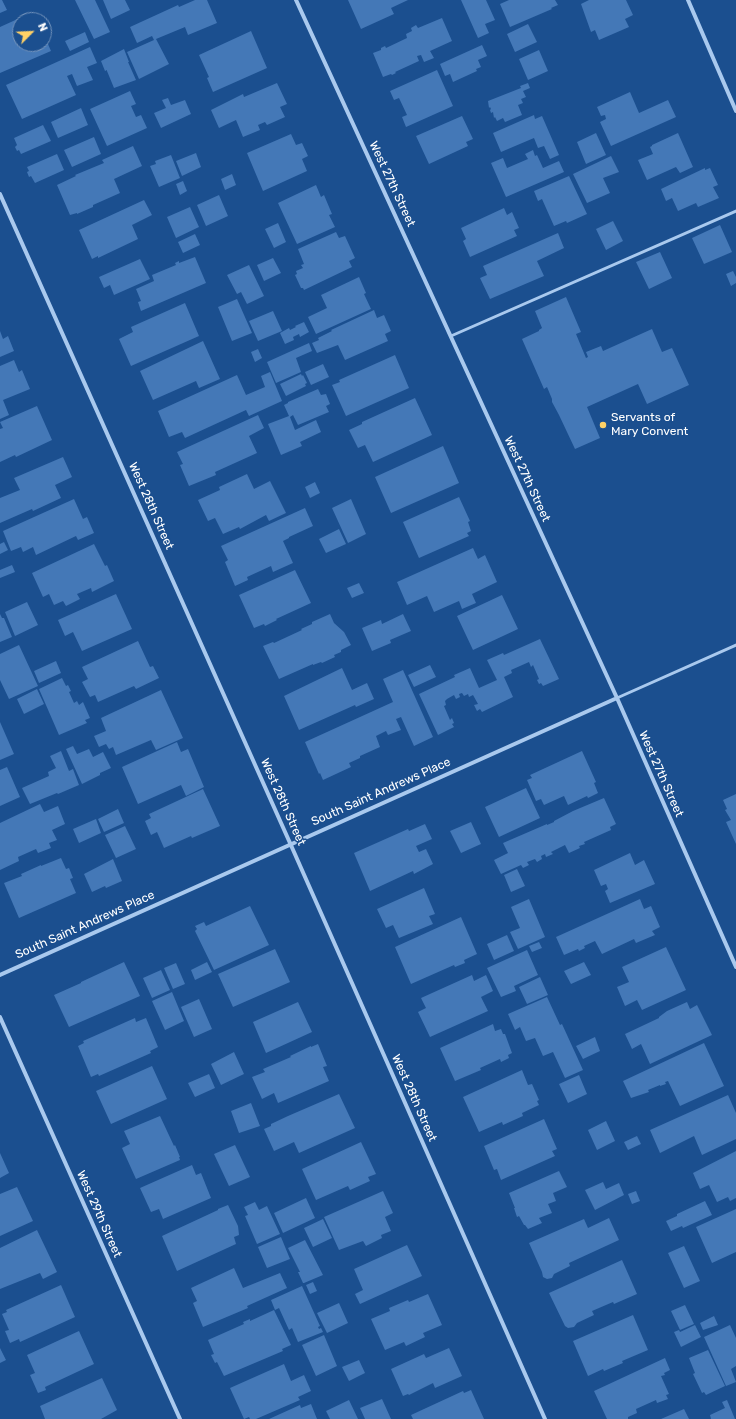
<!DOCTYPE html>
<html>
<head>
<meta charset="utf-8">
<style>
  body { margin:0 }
  #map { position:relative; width:736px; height:1419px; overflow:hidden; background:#1b4f8f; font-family:Rubik,sans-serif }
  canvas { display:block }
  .north { position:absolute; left:12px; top:12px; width:40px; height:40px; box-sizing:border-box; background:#1b4f8f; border:1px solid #7695bc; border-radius:50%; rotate:66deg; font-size:11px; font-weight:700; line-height:16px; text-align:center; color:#fff }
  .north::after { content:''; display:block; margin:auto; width:14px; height:18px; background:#ffd166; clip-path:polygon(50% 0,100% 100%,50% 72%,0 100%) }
</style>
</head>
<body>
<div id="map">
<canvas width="736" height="1419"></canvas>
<div class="north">N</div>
</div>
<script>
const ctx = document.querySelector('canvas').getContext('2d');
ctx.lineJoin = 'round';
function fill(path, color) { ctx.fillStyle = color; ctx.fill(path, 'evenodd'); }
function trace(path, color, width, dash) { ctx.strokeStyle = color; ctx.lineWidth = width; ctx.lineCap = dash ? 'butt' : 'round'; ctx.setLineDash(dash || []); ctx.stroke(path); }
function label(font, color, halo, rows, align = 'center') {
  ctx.font = font + ' Rubik,sans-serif'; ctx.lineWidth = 3; ctx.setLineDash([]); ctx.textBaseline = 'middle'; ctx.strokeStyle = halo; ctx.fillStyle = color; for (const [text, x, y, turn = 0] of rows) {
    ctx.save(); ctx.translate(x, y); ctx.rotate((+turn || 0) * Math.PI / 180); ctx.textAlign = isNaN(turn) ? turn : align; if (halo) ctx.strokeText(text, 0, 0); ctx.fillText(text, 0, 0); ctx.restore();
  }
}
fill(new Path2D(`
  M0 0H2L7 10 0 13Z
  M75 0H95L110 32 94 39Z
  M103 0H125L130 10 111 19Z
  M195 0H207L217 23 188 35 185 27 156 39 169 64 139 79 127 52 154 40 152 36 137 43 130 27 178 5 179 7Z
  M348 0H408L391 8 394 14 361 29Z
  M461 0H486L495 20 485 24 489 33 478 38Z
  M509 0H555L558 5 551 8 552 9 510 27 500 4Z
  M589 0H626L633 15 625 19 629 27 599 40 595 30 591 32 581 4Z
  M33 12 37 20H20V44H44V35L51 51 0 73V27Z
  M442 18 452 41 430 51 434 58 424 62 421 55 417 56 419 61 395 72 396 73 392 75 391 74 383 77 373 53 381 50V48L385 46 386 48 407 38 406 34 412 31 411 28 416 25 418 28Z
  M528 24 537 42 515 52 507 34Z
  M251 31 267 68 213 92 207 78 209 77 199 55Z
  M85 32 89 42 70 51 65 41Z
  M482 45 487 56 478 60 481 67 476 69 477 71 453 82 450 74 445 76 440 64Z
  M90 47 97 63 87 67 93 80 77 86 72 74 67 76 76 95 22 119 6 85Z
  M124 49 129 62H128L136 80 114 88 107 71V70L105 71 101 61Z
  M539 50 548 71 528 80 519 59Z
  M437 70 453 106 406 127 402 117 407 115 399 98 394 100 390 91Z
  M277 83 287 104 280 107 285 117 267 125 265 122 258 125 260 130 243 137 236 120 219 128 211 110 243 94 244 97Z
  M528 83 530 88 523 91 526 97 521 99 523 103 518 105 522 115 505 122 503 118 497 121 495 117 494 118 493 112 491 113 490 110 491 109 490 107 489 108 488 101 521 88 520 86Z
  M130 91 136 104 131 106 136 117 141 115 147 128 107 146 90 109Z
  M630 92 639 113 668 100 676 117 611 146 600 122 606 119 605 115 601 116 597 107Z
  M168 98 171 105 185 100 191 114 161 128 154 113 166 108 162 100Z
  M81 108 88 125 58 138 51 122Z
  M534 115 535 119 542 116 559 155 550 159 544 146 538 148 534 138 501 152 493 133Z
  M462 116 473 139 466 142 468 146 429 164 416 136Z
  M43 125 51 141 21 154 19 150 17 151 15 147 17 145 14 138Z
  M596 133 606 155 586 164 577 142Z
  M678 133 693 167 680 173 676 167 647 180 638 160 653 154 650 147 652 146V145Z
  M291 134 296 145 302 143 308 156 302 159 307 171 263 191 247 153Z
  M94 137 101 154 72 167 64 150Z
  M133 146 142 166 114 179 120 193 93 205V207L77 214V213L70 215 57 185 76 176 75 175 104 163 102 160Z
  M533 150 535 156 537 155 543 168 559 161 564 172 506 197 491 163 503 158 507 168 528 159 525 154Z
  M196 153 201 167 182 176 176 161Z
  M57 154 64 170 35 183 31 176 29 177 27 172 29 171 27 167Z
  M171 155 180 178 159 187 150 166 156 164 155 161Z
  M611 156 619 172 603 178 610 193 587 203 573 174Z
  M705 168V170L710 168 718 185 713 187 719 198 698 207 696 203 678 211 672 198 666 201 661 189Z
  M232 174 236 185 225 190 221 179Z
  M569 176 587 214 567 223 566 221 554 226 542 199 538 201 534 191Z
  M183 181 187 191 180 195 176 184Z
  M316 185 321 197 324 195 332 214 329 215 335 227 297 244 278 203Z
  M219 195 228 216 206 226 197 205Z
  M144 200 152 215 132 225 138 239 98 258V256L92 259 79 230Z
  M190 207 199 227 176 238 167 217Z
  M504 208 507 215 512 212 519 228 514 230 517 236 470 257 463 241 466 239 461 228Z
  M613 221 623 241 606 250 596 229Z
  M278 223 286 242 274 248 265 229Z
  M720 225 732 252 704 264 692 238Z
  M336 232 339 238 345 236 355 258 349 261 352 267 304 290 303 288H301L295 275 297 274 296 271 303 268 301 265 304 264 298 249Z
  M558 233 564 248 537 261 544 276 490 299 480 278 487 275 483 266Z
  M195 234 200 245 183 253 178 242Z
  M660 252 672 278 649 289 636 262Z
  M195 257 206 283 141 311 138 302 141 301 136 289 154 281 152 275 176 265 175 263 179 261V263Z
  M273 258 281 273 264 281 257 265Z
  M140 259 150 279 114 295 110 285 104 288 99 277Z
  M249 265 264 296 247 304 241 292 237 294 227 275Z
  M733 271 736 277V283L731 286 726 274Z
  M359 277 366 293 364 294 371 309 316 334 308 317 327 308 321 295Z
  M566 297 581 332 576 334 586 358 588 357 586 352 601 346 603 351 652 329 662 352 672 348 689 385 647 404 638 384 587 407 600 438 575 449 559 415 552 402V399L547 387 544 389 522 339 539 331V330L542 328 535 311Z
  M237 299 252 333 232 341 218 307Z
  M185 303 199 336 131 366 119 339 133 332 131 327Z
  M374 310 377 318 384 315 391 331 385 334 388 341 345 360 338 345 317 353 312 343 319 340 318 338 332 331 331 330Z
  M273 311 282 331 258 341 249 321Z
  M304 322 309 332 300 337 299 334 293 337 294 340 285 344 280 333 289 328 290 330 296 327 295 326Z
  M0 331 3 339 8 336 14 351 0 357Z
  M203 341 220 379 199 388 196 381 153 400 140 371Z
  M309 343 312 351 296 358 301 372 276 383 267 362Z
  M258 349 262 358 255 362 251 352Z
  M395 355 409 388 346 416 332 385 340 382 339 380Z
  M14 360 19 372 22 370 30 389 3 400 9 415 0 419V366Z
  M323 364 329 377 311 385 305 372Z
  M270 372 282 401 249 416 246 410 185 438 182 432 169 437 158 411 237 375 246 395 265 387 261 376Z
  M301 374 302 376 303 375 307 383 305 384 306 386 286 396 280 384Z
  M318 389 321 395 326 394 330 404 326 406 329 412 298 425 293 415 290 417 295 430 316 420 321 432 300 442 302 446 281 455 268 424 289 416 284 405 288 403V402Z
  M415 398 432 435 373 462 365 445 358 448 349 430 362 424V422Z
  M37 406 52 440 16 457 15 455 0 462V429L3 428 0 422Z
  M258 415 264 428 249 436 257 453 215 472 216 475 189 486 180 465 183 464 177 452Z
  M443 446 459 483 391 513 375 477Z
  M63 457 72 477 55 485 61 498 33 511 32 509 0 523V498L20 490 14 478Z
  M247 474 254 489 270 481 286 513 269 521 266 515 240 529 239 527 223 534 215 518 208 521 198 500 220 490 219 487Z
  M315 482 320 493 310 498 305 487Z
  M459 497 470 521 468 522 471 531 467 533 469 536 419 558 403 522Z
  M74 499 83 519 87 517 94 533 78 540 76 536 36 555 33 547 23 552 21 547 11 551 3 531Z
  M351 499 366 534 348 543 332 508Z
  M305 508 313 526 289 537V538L283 541 293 563 273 572 271 566 247 577 248 580 235 586 225 562 228 560 221 546Z
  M339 529 346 544 326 553 319 539Z
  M4 542 8 550 0 554V544Z
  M94 544 105 566 107 565 114 581 92 592 91 588 77 594 80 599 66 606 63 601 54 605 49 594 43 597 32 573Z
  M473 548 478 559 485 555 497 582 472 594 476 603 462 609 459 601 434 612 427 596 407 605 397 582Z
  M12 565 15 572 0 578V570Z
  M295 570 311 603 276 619 277 620 265 626 264 624 254 628 239 595Z
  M359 583 364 593 352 598 347 588Z
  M116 594 132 629 82 651 73 632 65 636 58 620Z
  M502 595 518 629 473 650 457 616Z
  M27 602 38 625 15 636 5 612Z
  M0 614 2 618H4L12 637 0 642Z
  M330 614 334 623 344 632 351 645 341 650V652L334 655 335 657 322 663 321 662 313 665V664L279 679 263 646 273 642 274 643 302 630 301 629 312 624V622Z
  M403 614 411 631 390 640 391 643 372 651 362 628 381 620 382 624Z
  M540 639 559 679 543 686 541 683 539 684 537 680 539 679 533 665 531 667 529 662 511 670 512 673 504 677 513 697 482 712 480 709 477 711 474 705 478 704 473 695 469 697 468 694 464 696 462 693 459 694 460 697 456 699 454 695 447 699 445 701 446 705 444 706 450 720 452 718 454 723 452 724 454 727 438 735 419 694 455 677 454 675 470 668 479 688 497 680 487 660 503 653 504 655Z
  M138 641 150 667 153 666 159 678 136 689 134 686 98 702 95 695 90 697 82 682 88 679 82 667Z
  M19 645 38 686 9 699 0 680V654Z
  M56 661 61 673 39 683 34 671Z
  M430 665 436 677 414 687 408 675Z
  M342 668 352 690 367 683 374 699 356 707 355 705 299 730 284 696Z
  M403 670 433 737 414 746 401 717 396 719 401 730 388 735 386 731 376 736 380 747 360 756V758L349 763 351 767 323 780 320 773 319 774 305 742 393 702 383 679Z
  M62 678 66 686 68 685 71 691 69 692 74 703 77 701 79 705 83 702 90 718 85 720 87 723 59 735 39 689Z
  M37 689 44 704 24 714 17 699Z
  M161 690 183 738 156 750 151 740 116 755 113 747 109 749 106 744 99 747 94 736 106 731 101 718Z
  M0 722 14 754 0 760Z
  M177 742 181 752 188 749 204 787 186 796 181 785 138 804 122 767Z
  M73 746 77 754 89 749 93 757 103 752 111 768 100 773V775L82 784 66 749Z
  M61 751 69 771 73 769 79 785 58 794 57 793 30 804 22 788 49 776 48 772 56 768 50 756Z
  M582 751 596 782 594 783 598 793 588 798 587 796 568 805 564 796 544 805 541 799 536 801 527 780 532 778 530 775Z
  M7 767 20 797 0 806V770Z
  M526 788 540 818 499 837 485 807Z
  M203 789 220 826 192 838 191 836 164 848 157 832 151 835 145 821 151 818 149 814Z
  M736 794V844L726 822 731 820 725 810 727 809 723 800Z
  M604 798 616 824 610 827 611 830 584 842 585 844 579 846 580 848 569 853 565 845 551 852 553 854 546 857 545 854 541 856 542 859 537 862 535 859 527 862 529 865 523 868 521 865 501 874 494 860 508 853 503 843 547 824V825L554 822V821L573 811Z
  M40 804 44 812 58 806 65 824 52 830 57 840 49 843 51 848 38 853 36 849 18 857 19 861 0 870V823Z
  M118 809 124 823 104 832 98 819Z
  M96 819 101 833 79 843 73 829Z
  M471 822 481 844 461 853 450 831Z
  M425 824 432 839 416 846 419 852 426 849 433 864 414 874 413 871 370 891 354 853 408 829 409 831Z
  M125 826 136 849 116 858 105 835Z
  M630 853 635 865 644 860 655 884 610 903 605 891 608 889 606 884 601 886 594 870Z
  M61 858 66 869 69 868 73 878 70 879 76 893 19 918 4 883 22 876 21 874 41 865V866Z
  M113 859 122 881 106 888 105 886 92 892 84 874Z
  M517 869 525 886 511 892 504 875Z
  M424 888 435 914 429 916 433 924 399 938 393 925 386 928 377 909Z
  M529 899 545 937 518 949 510 932 520 928 511 907Z
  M640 899 644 909 651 906 660 927 652 931 655 935 636 943 634 939 602 954 595 941 584 946 585 948 579 951 578 949 564 955 556 937Z
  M250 906 269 945 214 970 195 931 197 929 195 926 204 922 206 926Z
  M461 917 477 954 464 960 465 963 455 967 454 965 411 984 395 947Z
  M507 935 514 951 494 960 487 944Z
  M539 942 542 948 532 952 529 946Z
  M666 947 686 990 642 1010 637 1000 625 1006 617 987 629 982 622 967Z
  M275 949 290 982 233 1007 218 974Z
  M527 950 538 975 514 986 516 991 501 997 487 968Z
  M124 962 140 996 69 1027 54 995 81 983V982Z
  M207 962 212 972 195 980 191 970Z
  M584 962 591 975 571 984 564 971Z
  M176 963 185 984 173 989 164 968Z
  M161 970 170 990 152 998 143 978Z
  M472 975 474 981 486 975 493 991 481 997 488 1011 430 1037 418 1012 426 1008 421 998Z
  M540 977 548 995 527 1004 519 987Z
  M172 992 184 1021 165 1030 152 1001Z
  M547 997 560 1025 562 1024 583 1070 565 1078 553 1052 543 1056 535 1038 526 1041 520 1027 515 1030 508 1014Z
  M199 999 212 1029 194 1037 181 1007Z
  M298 1002 312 1032 266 1053 253 1022Z
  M687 1002 690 1009 697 1005 712 1035 650 1064 641 1044 632 1049 625 1034 659 1018V1017L667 1011Z
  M135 1018 136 1022 146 1018 158 1047 150 1051 151 1053 99 1076 98 1074 91 1077 78 1046 84 1043 83 1041Z
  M493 1024 495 1031 501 1029 503 1034H505L512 1053 508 1055 509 1058 501 1062 500 1059 480 1068 481 1070 455 1081 440 1048Z
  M595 1037 600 1051 583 1059 576 1046Z
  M704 1043 724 1086 680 1106 668 1081 665 1082 666 1084 660 1086V1085L648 1090 649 1092 631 1098 623 1081Z
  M318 1044 327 1066 323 1067 329 1081 278 1103 274 1093 262 1099 252 1077 265 1072 263 1069 291 1057 290 1056 311 1046V1047Z
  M234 1052 244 1074 221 1085 211 1064Z
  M152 1066 167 1099 111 1124 96 1091Z
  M522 1070 528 1085 532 1084 539 1100 537 1101 539 1105 522 1113 523 1116 503 1125 502 1122 479 1132 463 1097Z
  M209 1074 215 1088 195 1097 188 1083Z
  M579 1075 587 1094 568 1103 559 1084Z
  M339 1094 355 1128 299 1153 294 1142 274 1151 264 1129 271 1126V1124L288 1116Z
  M728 1095 736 1113V1139L702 1155 694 1136 660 1153 650 1130Z
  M251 1103 260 1126 239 1133 231 1111Z
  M160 1116 174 1146 175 1145 180 1157H179L180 1160 136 1179 122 1148 130 1144 124 1131Z
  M544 1119 557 1149 552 1151 555 1156 501 1180 497 1169 494 1170 484 1146Z
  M606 1121 615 1141 597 1150 588 1130Z
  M637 1136 641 1144 628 1150 624 1142Z
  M361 1142 376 1174 368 1177 370 1181 350 1190 348 1186 316 1200 302 1169Z
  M235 1145 250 1177 229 1186 214 1154Z
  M736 1151V1198L730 1201 728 1197 717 1202 709 1185 700 1189 693 1173Z
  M0 1153 9 1173 0 1178Z
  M192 1165 196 1175 201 1173 211 1198 163 1219 159 1209 151 1212 140 1188Z
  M559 1171 567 1187 553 1193 556 1201 548 1204 552 1213 539 1218 542 1223 528 1229 525 1225H524L519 1216 517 1217 514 1208H515L509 1193Z
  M603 1182 606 1189 619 1183 624 1195 595 1210 585 1190Z
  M17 1187 33 1221 0 1236V1194Z
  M383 1191 393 1213 385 1217 391 1231 381 1235 382 1238 366 1246 363 1241 339 1250 324 1217Z
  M636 1191 640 1201 632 1204 628 1194Z
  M306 1198 315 1218 283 1233 274 1213Z
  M705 1201 712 1215 683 1228 682 1226 671 1231 666 1221 677 1216V1214Z
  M255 1202 259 1210 267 1206 280 1234 257 1244 245 1216 248 1215 244 1207Z
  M228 1205 238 1226 239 1235 234 1237 236 1244 177 1271 162 1236 218 1210V1209Z
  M736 1209V1252L712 1263 696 1227Z
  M609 1218 619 1240 569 1263 570 1266 554 1274 552 1278 547 1279 543 1277 542 1272 529 1243 584 1219 588 1228Z
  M323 1219 332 1238 313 1247 304 1228Z
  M37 1230 57 1272 43 1279 40 1273 0 1289V1248Z
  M281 1237 290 1259 267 1268 258 1247Z
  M305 1240 323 1275 304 1283H303L298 1272H300L288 1248Z
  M407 1245 422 1276 360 1304 355 1294 363 1290 354 1269Z
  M684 1246 700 1281 684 1288 668 1253Z
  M622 1260 637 1294 614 1304 613 1302 592 1311 594 1315 577 1323 574 1327 568 1328 565 1326 549 1293Z
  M234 1268 243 1288 280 1273 287 1288 247 1306 248 1308 203 1327 193 1303 197 1301 191 1288Z
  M313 1282 317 1291 310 1294 306 1285Z
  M61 1285 75 1317 20 1342 19 1339 10 1343 5 1331 9 1330 2 1314 7 1312 6 1310Z
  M302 1286 320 1326 318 1327 319 1329 321 1328 323 1332 298 1342 292 1328 289 1330 279 1308 275 1310 271 1300Z
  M428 1294 442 1325 423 1333 425 1337 406 1346 404 1342 385 1350 371 1319 390 1311 389 1308 408 1300 409 1302Z
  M339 1303 348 1323 327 1333 317 1313Z
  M685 1305 694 1324 680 1330 671 1311Z
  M274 1310 291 1345 282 1349 283 1351 224 1376 217 1362 215 1363 211 1355 214 1354 208 1340 244 1324 243 1322 250 1319V1321Z
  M633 1315 648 1350 622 1361 623 1363 604 1371 603 1369 588 1376 573 1341Z
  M714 1316 718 1325 703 1330 700 1323Z
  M695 1325 701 1337 681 1347 674 1332 679 1330 680 1332Z
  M730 1325 736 1338V1366L731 1369 736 1382 726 1386 704 1337Z
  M79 1331 94 1364 45 1387 46 1390 38 1393 30 1375 35 1373 27 1355Z
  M324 1335 337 1366 316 1376 302 1345Z
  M0 1348 6 1360 0 1363Z
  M449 1348 462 1376 435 1388 433 1383 409 1395 408 1394 403 1396 391 1369 424 1354 426 1358Z
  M708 1350 725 1386 706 1395 704 1392 702 1393 693 1374 695 1373 689 1358Z
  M665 1358 670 1370 664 1373 665 1375 661 1376 669 1394 666 1395 668 1399 657 1403 656 1400 636 1409 637 1413 628 1417V1419H607L594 1391Z
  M359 1360 365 1373 349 1381 342 1367Z
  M284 1364 291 1381 304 1375 311 1391 298 1397 300 1400 256 1419H250L249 1417 244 1419 230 1388Z
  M102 1378 117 1410 101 1419H45L40 1406Z
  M471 1390 484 1419H413L411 1415 463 1391 464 1393Z
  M382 1399 391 1419H365L360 1408Z
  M349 1400 358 1419H330L326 1411Z
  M727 1400 735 1419H711L710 1415 725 1408 722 1402Z
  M311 1404 317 1419H269L300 1405 301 1408Z
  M684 1409 689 1419H661Z`), '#4478b7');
trace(new Path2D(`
  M451 336 736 211
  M617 698 736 645`), '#a9c9ee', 3);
trace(new Path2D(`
  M296 0 617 698 736 967
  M688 0 736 111
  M0 194 290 843 545 1419
  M0 975 617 698
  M0 1017 180 1419`), '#a9c9ee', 4);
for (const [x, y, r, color] of [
  [603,425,4,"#ffd166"]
]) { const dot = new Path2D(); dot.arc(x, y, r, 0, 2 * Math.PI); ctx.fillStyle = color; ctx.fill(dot); trace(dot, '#1b4f8f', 1.5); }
label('12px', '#fff', '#1b4f8f', [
  ["West 27th Street",392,184,65],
  ["West 27th Street",527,479,65],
  ["West 28th Street",151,506,66],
  ["West 27th Street",661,774,66],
  ["South Saint Andrews Place",381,792,-24],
  ["West 28th Street",283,802,66],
  ["South Saint Andrews Place",85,925,-24],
  ["West 28th Street",414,1098,66],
  ["West 29th Street",99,1214,66]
]);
label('12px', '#fff', '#1b4f8f', [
  ["Servants of",611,418],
  ["Mary Convent",611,432]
], 'left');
</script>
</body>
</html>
